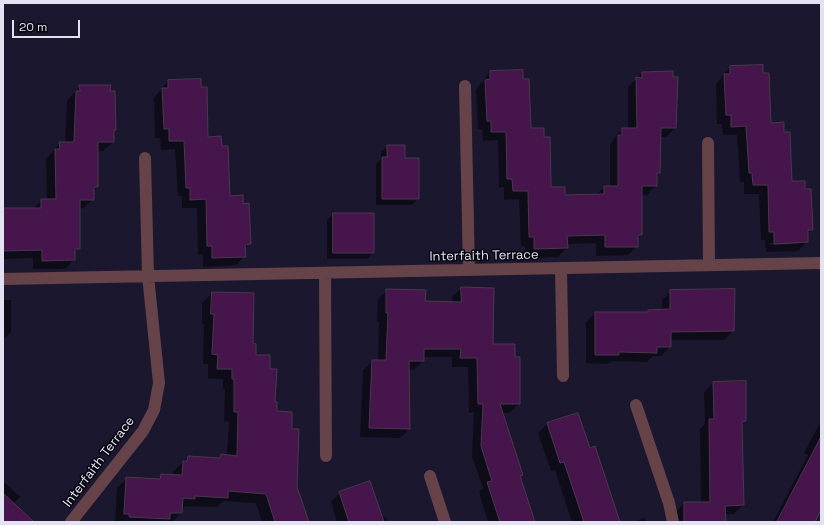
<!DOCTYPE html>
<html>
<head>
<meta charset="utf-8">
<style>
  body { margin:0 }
  #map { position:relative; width:824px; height:525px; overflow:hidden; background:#1b172f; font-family:"Space Grotesk",sans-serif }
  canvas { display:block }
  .frame { position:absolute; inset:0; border:4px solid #e3e2f3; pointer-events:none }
  .scale { position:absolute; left:12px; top:20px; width:68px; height:18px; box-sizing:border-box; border:2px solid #e3e2f3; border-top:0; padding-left:5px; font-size:12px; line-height:14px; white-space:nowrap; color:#e3e2f3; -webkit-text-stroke:3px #06050e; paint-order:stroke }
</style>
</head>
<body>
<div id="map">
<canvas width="824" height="525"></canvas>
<div class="frame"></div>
<div class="scale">20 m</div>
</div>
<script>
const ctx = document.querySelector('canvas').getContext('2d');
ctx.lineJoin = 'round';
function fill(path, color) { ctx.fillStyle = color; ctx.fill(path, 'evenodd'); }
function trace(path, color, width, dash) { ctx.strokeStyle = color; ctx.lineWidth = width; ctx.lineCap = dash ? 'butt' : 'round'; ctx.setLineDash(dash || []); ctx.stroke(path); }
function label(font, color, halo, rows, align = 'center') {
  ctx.font = font + ' "Space Grotesk",sans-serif'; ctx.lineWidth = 3; ctx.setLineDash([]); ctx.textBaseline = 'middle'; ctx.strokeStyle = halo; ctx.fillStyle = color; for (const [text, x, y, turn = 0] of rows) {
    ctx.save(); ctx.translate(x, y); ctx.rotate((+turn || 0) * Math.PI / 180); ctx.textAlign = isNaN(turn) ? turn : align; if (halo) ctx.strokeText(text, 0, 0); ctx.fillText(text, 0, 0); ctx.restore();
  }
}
fill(new Path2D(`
  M730 67 770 124 783 133 791 182 812 230 807 235V242L798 251 766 252 765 240H761L759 194H744V182H740L737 135H723L722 124H717L716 84ZM799 242V244L769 245V243Z
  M490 72 530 129 550 188 564 196 596 195 604 187H610V145L613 141 614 138 623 129H628V87L642 73 675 128 666 137H660V173L656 177V186L647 195H641V235L637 239V246L628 255 596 256V243L567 244V248L558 257 526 258 525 246H521L519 199 504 200V187L499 188 498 140 483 141 482 129H478L476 90Z
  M168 81 208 138 229 197 250 244 245 249V256L236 265 203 267V254L198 255 197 208H182V196H178L175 149 161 150 160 138H155L154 98Z
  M80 86 109 92 115 130 113 132V142L103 151H97V187L93 191V199L84 208 79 209V248L74 252V260L65 269H33V258L4 259 3 262V209H33L42 200H47L46 159 60 143H65L67 101Z
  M387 146 404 159 418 199 412 205H376V164L381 159V152Z
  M333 214H373V253L367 259H327V220Z
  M461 288 492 345 514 358 519 404 509 413H502L522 475 519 477 534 522H488L479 492 483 488 472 456 474 412 469 413 468 367H452V357H423V361L414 370 408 369 409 429 400 438 360 437 363 370 373 361H378L379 322H377L378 300 387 290 424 302H452V297Z
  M671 291 733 331 724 340H670V347L661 356H653L647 362 611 361 608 364 586 363V322L595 313H646L648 311 662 310V300Z
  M212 293 252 344 254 356 269 370 276 412 291 430 296 488 308 522H262L256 503 223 501 217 507 186 506 181 509V513L172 522H115L117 488 127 478 157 480 161 476H173V472L188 457 217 459 221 455 227 456 229 422 224 421 225 389H223V379H208V364H203L204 324H202V303Z
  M3 300H11V332L3 340Z
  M713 383 745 421 741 425 743 505 734 514H725V522H675V513L684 503H701L700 429 705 424 704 392Z
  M821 421V508L814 522H773L808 455 804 453Z
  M547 424 590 449 619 522H572L555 470 551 471 538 433Z
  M3 481 20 497 13 504 26 522H3Z
  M340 493 381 518 386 517 388 522H337L331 502Z
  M645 518 647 522H634Z`), '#0007');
const building = new Path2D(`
  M763 65V73H769L771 123 784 122V132H790L792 181H805V189H811L813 230H808V242L774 244V232H769L768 185H753L752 173H749L746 126 731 127V115H726L724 74H730V66Z
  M523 70V79H529L531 128H544V137H550L551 187H565V195L604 194V186H618V135H622V128H637L636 77 642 78V72L673 71V77H678L676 128H661L660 173H657V186H642V235H638V247H605V235L567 236 568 248 534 249V237H529L528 191H513L512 179H507L506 132H491V121H487L485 80 490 79V71Z
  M201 79V87H207L208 137 221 136 222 146H228L230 196 243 195V204L249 203 251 244 245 245 246 257 212 258V246H207L206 199 190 200V188H186L184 141H169V129H164L162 88H168V80Z
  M79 85H111L110 91H115L116 130H114V142H98V187H94V200H80V249H75V260L42 261V250L3 251V208H41V199H56L55 149H60L59 142H74L76 91H80Z
  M387 145H405V158H419V199H382V157H387Z
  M333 213H374V253H333Z
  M461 287 494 288 493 344H515V357H520V404H500L523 475 520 476 535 522H500L487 482 492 481 481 446 483 404H478L477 358H460L461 349H424V361H409L410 429 369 428 372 360H386L388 313H386V289L426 290 425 301 461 302Z
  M735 289 734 331 671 332V347H657V353L619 352V355H595V312H648V310L670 309V290Z
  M212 292 254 293 253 343 256 344V355H270V369H277L275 402H277V411L292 412V429H299L297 487 309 522H275L266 494 228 491V498L195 496V499L183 498 182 513H170V519L129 517V514H124L126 477 160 479 161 474 182 475 183 461H187L188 456 220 458 221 454 237 456 238 412H234V379H232V369H217L218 355 212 354 214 314H211Z
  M746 381V421L742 422 744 505 725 506 726 522H684V502H710L709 419H714L713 382Z
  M578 413 590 448 595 446 620 522H584L564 462 560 463 547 423Z
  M821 437V510L815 522H777Z
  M370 481 384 522H349L339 492Z
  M3 493 34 522H3Z`);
fill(building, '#45154b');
trace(building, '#4b384e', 1);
trace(new Path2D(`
  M465 86 469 270
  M708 143 709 265
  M561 268 563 376
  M325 273 326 456
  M3 279 821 263
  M636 405 669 503 673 522
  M430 476 445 522
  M71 522 143 431 154 410 159 383 148 276 145 158`), '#654349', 12);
label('13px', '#e3e2f3', '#06050e', [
  ["Interfaith Terrace",484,256,-1],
  ["Interfaith Terrace",99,462,-53]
]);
</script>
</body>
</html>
